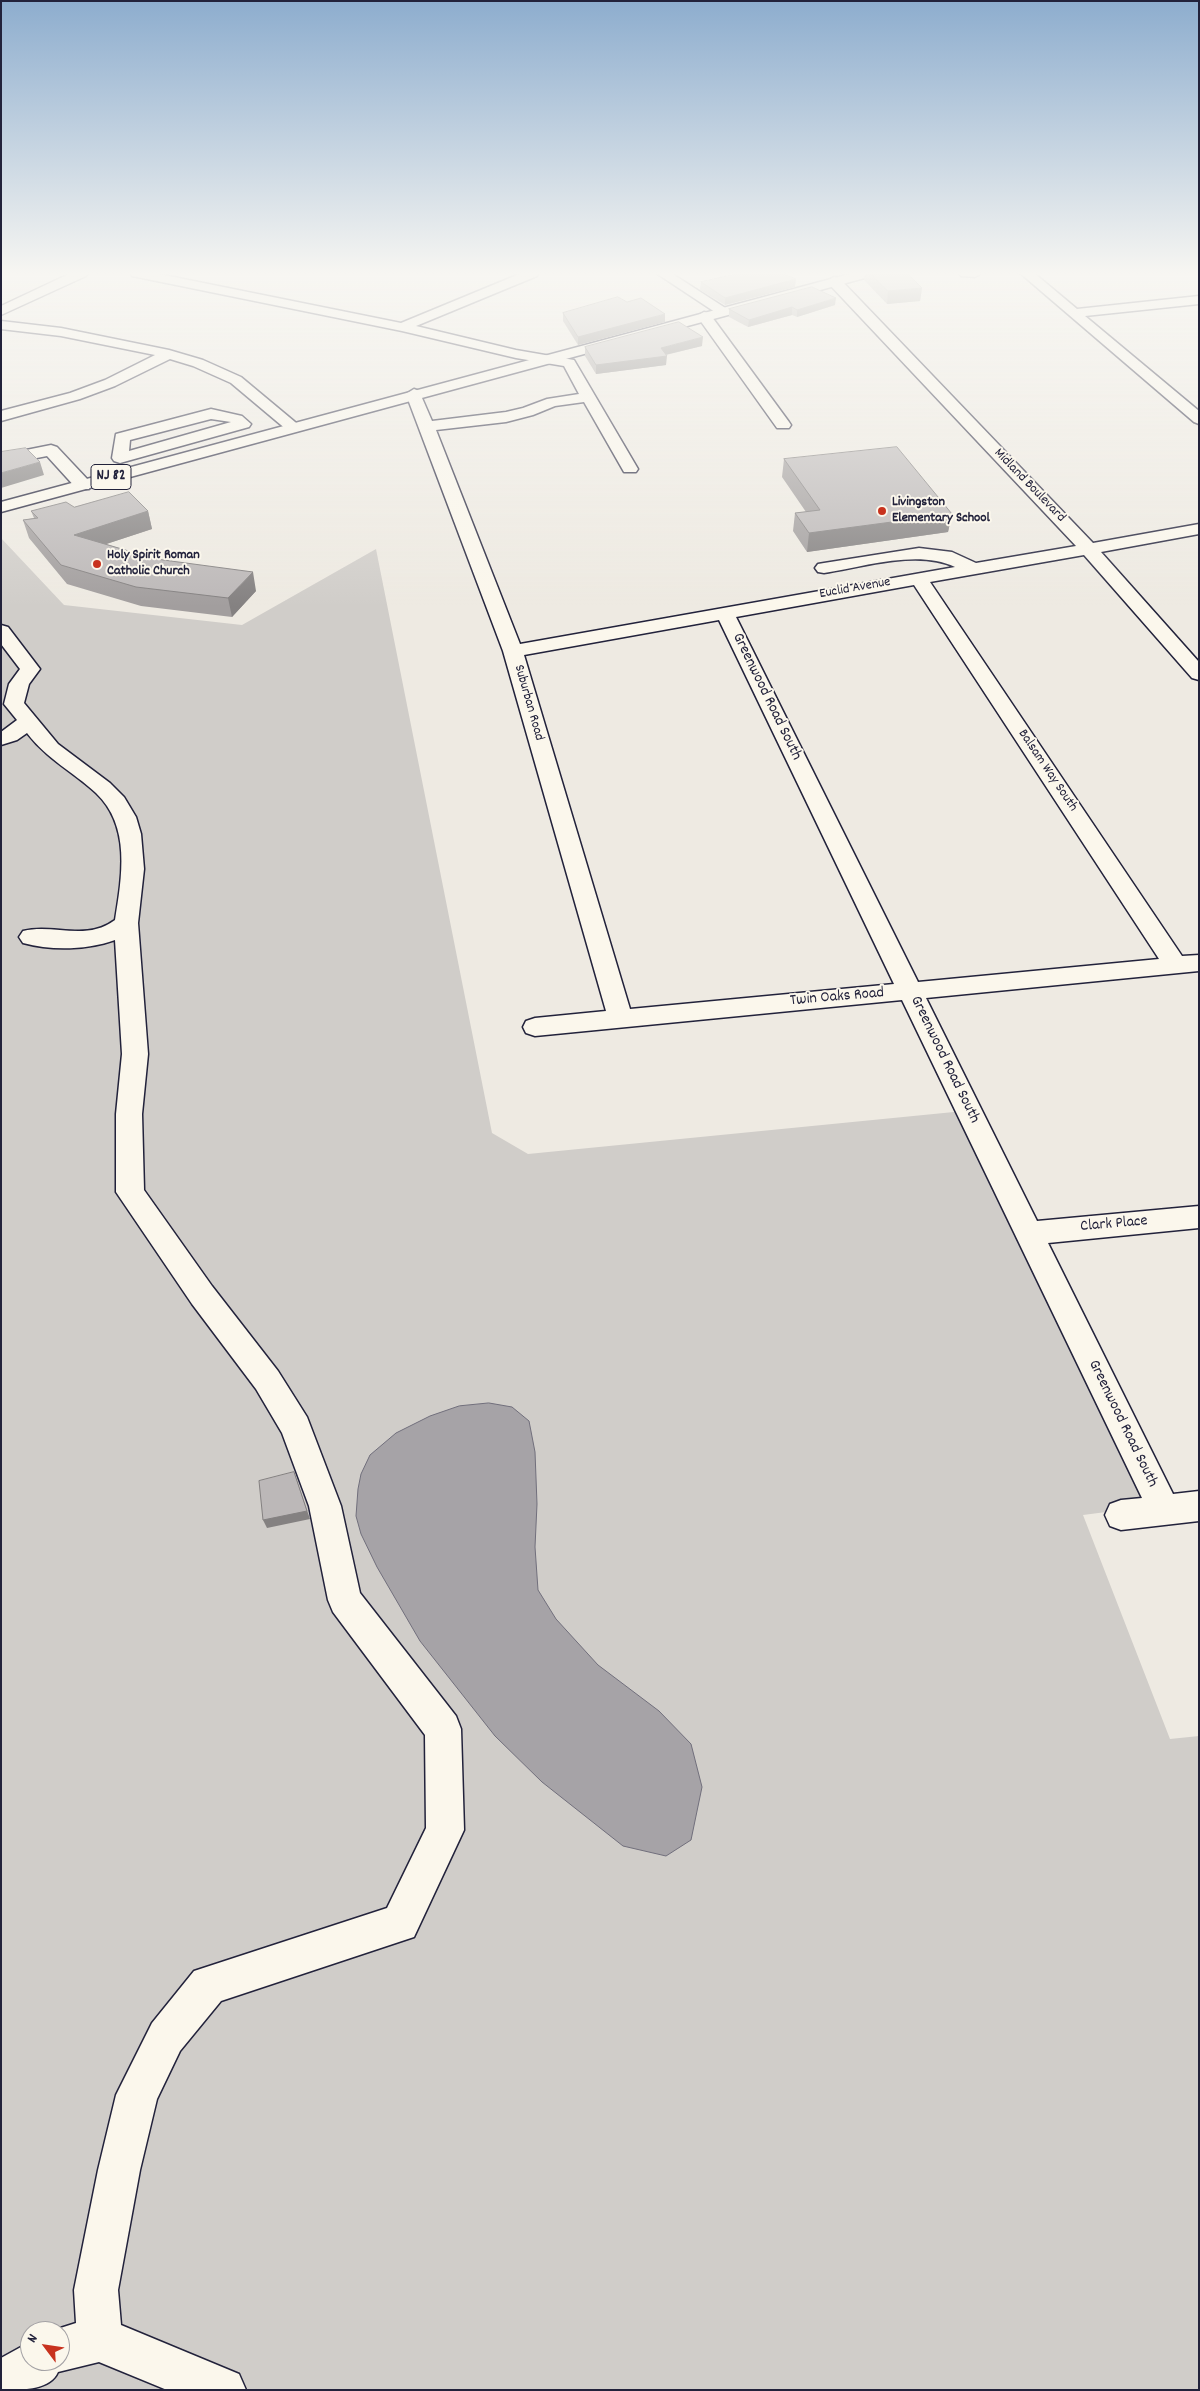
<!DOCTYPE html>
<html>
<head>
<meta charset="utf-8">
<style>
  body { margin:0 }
  #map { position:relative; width:1200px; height:2391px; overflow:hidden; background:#eeeae2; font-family:Dekko,sans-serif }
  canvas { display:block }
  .frame { position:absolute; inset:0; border:2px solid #22223b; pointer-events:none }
  .north { position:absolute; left:20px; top:2321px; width:50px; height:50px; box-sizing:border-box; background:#fbf7ec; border:1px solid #a4a2a5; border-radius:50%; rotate:301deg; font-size:14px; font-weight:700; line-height:20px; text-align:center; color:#22223b }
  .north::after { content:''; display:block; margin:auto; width:18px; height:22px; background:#c8321e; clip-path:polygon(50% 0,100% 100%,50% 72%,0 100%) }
</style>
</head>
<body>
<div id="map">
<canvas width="1200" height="2391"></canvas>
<div class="frame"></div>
<div class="north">N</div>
</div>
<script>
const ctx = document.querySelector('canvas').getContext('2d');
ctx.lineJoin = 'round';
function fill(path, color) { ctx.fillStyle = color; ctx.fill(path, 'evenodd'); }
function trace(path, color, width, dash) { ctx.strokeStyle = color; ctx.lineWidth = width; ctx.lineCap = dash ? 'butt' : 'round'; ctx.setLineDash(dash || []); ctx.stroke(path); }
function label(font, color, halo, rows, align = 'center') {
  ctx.font = font + ' Dekko,sans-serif'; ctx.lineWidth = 4; ctx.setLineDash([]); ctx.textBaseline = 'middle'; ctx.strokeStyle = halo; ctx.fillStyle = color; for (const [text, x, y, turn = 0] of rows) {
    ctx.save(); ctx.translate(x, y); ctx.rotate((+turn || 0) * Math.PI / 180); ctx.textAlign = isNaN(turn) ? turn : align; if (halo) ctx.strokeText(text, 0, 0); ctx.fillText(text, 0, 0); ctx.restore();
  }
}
fill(new Path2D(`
  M1 538 64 605 242 625 376 549 492 1133 528 1154 964 1111 1160 1505 1083 1515 1170 1739 1199 1736V2390H1ZM30 2331H60V2361H30Z`), '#d0cdc9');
const water = new Path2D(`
  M489 1403 512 1407 529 1421 535 1452 537 1504 535 1547 538 1590 556 1619 598 1665 659 1711 691 1744 702 1787 691 1840 666 1856 623 1846 542 1782 495 1736 420 1641 377 1567 361 1534 356 1516 358 1489 361 1474 370 1455 396 1433 430 1416 459 1406Z`);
fill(water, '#a6a3a7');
trace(water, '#716f7c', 1);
const minor = new Path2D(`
  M71 273H88L86 276 1 315V306Z
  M131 273H154L401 323 522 273H538L537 276 416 326 516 350 574 360 638 469 636 472H624L584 402 555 406 533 415 506 422 436 430 520 644 955 567C918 549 863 567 824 573L818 572 815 568 818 564 824 563 919 548 952 552 976 563 1076 546 829 284 827 281 834 277 839 278 1093 543 1199 524V534L1101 552 1199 662V680L1192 678 1084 555 930 582 1182 956 1199 955V971L926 998 1037 1221 1199 1206V1228L1048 1243 1173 1494 1199 1491V1521L1121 1530 1110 1526 1105 1515 1110 1504 1121 1500 1142 1498 902 1000 535 1036 526 1033 523 1027 526 1021 535 1018 606 1011 503 651 406 394 414 389 419 391 432 421 506 412 523 408 547 399 579 394 564 366 516 358 402 331 137 277 132 276ZM914 585 1159 959 918 982 736 617ZM719 620 894 984 630 1009 524 655Z
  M656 273H671L730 311 728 314H718Z
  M959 273H982L975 277 961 276Z
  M1020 273H1034L1077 309 1199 296V304L1085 316 1199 411V424L1194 422Z
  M704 312 709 313 789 422 791 425 789 428H777L697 316Z
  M1 321 61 328 169 350 203 360 241 377 301 427 293 432 287 430 231 383 193 366 170 359 115 386 80 399 1 421V411L70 393 105 380 155 355 61 336 1 329Z
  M211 409 242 416 251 424 249 427 120 463 114 461 112 458 116 434ZM211 419 231 422 129 451 130 440Z
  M51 445 57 447 89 481 91 485 89 489H77L47 456 1 465V455Z
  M1 625 8 627 40 669 29 684 24 703 58 744 110 783 124 797 136 817 141 834 144 869 138 923 148 1054 142 1114 144 1190 212 1286 278 1371 307 1417 341 1506 360 1593 456 1716 461 1729 464 1830 414 1937 221 2001 180 2051 157 2099 140 2170 118 2290 121 2325 239 2374 246 2390H167L99 2362 58 2372C50 2391 19 2390 1 2390V2358L30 2342V2361H60V2331H51L76 2323 74 2290 98 2170 116 2095 152 2023 194 1971 387 1908 426 1828 425 1735 333 1612 328 1600 309 1506 282 1433 256 1389 192 1304 116 1192V1114L122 1054 115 940C87 950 52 951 23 943L19 937 23 931C54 923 85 942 115 920 122 877 131 826 96 793 72 771 48 760 27 733L17 740 1 745V732L17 720 4 704 9 684 20 669 1 644Z`);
const major = new Path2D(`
  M853 273H874L872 276 1 512V502Z`);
trace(minor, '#22223b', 3);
trace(major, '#22223b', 3);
fill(minor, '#fbf7ec');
fill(major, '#fbf7ec');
fill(new Path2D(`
  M865 273H907L922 288 920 301 887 304 864 280Z
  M701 282 795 287 725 305 700 290Z
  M627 302 665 322 578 345 563 321V313Z
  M835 305 797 317 792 315 748 327 729 317V309Z
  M702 346 666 355V365L596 374 585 356V347Z
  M784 459 952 514 948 532 807 552 793 531 795 513 806 512 782 477Z
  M74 507 148 511 152 529 106 544 256 591 232 617 141 606 67 584 29 538 23 520 34 518 31 511Z`), '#a29e9e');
fill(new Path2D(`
  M796 279 795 287 725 305V298Z
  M922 288 920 301 887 304 888 291Z
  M836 298 835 305 797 317V310Z
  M792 307V315L748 327 749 320Z
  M665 314V322L578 345V337Z
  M703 337 702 346 660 356 661 348Z
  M667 356 666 365 596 374V365Z
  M40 462 44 475 1 488V473Z
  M148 511 152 529 79 553 74 535Z
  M952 514 948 532 807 552 809 533Z
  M253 572 256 591 232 617 228 598Z
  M294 1472 310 1519 267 1528 263 1520Z`), '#848181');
const building = new Path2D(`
  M741 273H781L796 279 725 298 701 282Z
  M870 273H907L922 288 888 291Z
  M812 287 836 298 797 310 792 307 749 320 729 309Z
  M618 297 627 302 641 298 665 314 578 337 563 313Z
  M679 322 703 337 661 348 667 356 596 365 585 347Z
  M897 447 952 514 809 533 795 513 820 510 784 459Z
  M26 448 40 462 1 473V452Z
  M129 492 148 511 74 535 156 559 253 572 228 598 136 587 61 565 23 520 38 518 31 511 66 502 74 507Z
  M294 1472 307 1511 263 1520 259 1481Z`);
fill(building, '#bcb8b8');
trace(building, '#848181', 1);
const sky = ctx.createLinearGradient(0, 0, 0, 607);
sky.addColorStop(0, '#8dadce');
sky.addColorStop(0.45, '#f7f6f2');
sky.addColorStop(1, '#f7f6f200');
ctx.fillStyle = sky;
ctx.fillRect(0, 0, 1200, 607);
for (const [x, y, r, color] of [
  [882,511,5,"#c8321e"],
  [97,564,5,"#c8321e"]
]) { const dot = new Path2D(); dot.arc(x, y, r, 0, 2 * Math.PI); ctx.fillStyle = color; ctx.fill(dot); trace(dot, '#fbf7ec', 2); }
label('14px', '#22223b', '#fbf7ec', [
  ["Midland Boulevard",1029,486,46],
  ["Euclid Avenue",855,589,-10],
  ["Suburban Road",528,703,74],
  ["Balsam Way South",1047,771,56]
]);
label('bold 14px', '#22223b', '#fbf7ec', [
  ["Livingston",892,503],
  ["Elementary School",892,519],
  ["Holy Spirit Roman",107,556],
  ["Catholic Church",107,572]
], 'left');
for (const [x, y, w] of [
  [111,477,40]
]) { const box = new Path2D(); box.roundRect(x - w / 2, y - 12.5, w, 25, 4); ctx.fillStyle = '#fbf7ec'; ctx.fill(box); trace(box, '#22223b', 1); }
label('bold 15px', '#22223b', null, [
  ["NJ 82",111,477]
]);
label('16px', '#22223b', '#fbf7ec', [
  ["Greenwood Road South",766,697,64],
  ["Twin Oaks Road",837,998,-5],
  ["Greenwood Road South",944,1060,64],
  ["Clark Place",1114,1225,-5],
  ["Greenwood Road South",1122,1424,64]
]);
</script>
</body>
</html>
